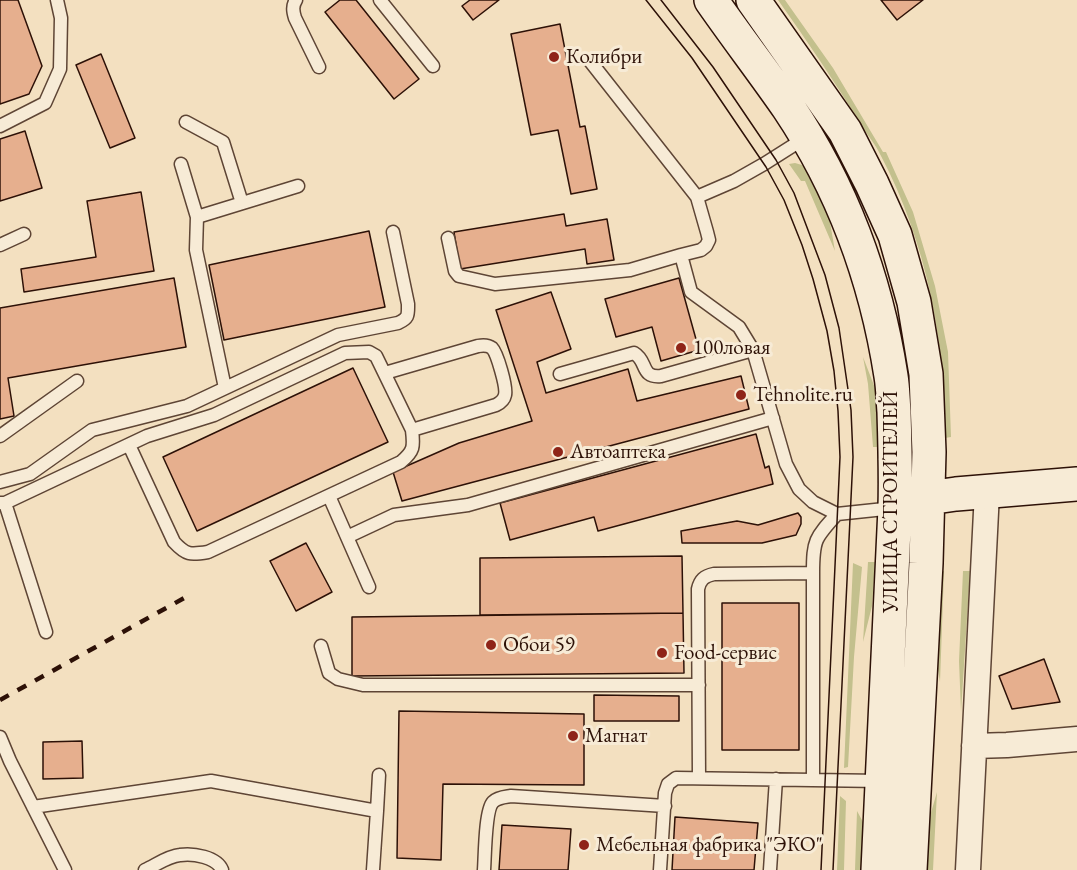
<!DOCTYPE html>
<html>
<head>
<meta charset="utf-8">
<style>
  body { margin:0 }
  canvas { display:block; background:#f3e0c0 }
</style>
</head>
<body>
<canvas width="1077" height="870"></canvas>
<script>
const ctx = document.querySelector('canvas').getContext('2d');
ctx.lineJoin = 'round';
function fill(path, color) { ctx.fillStyle = color; ctx.fill(path, 'evenodd'); }
function trace(path, color, width, dash) { ctx.strokeStyle = color; ctx.lineWidth = width; ctx.lineCap = dash ? 'butt' : 'round'; ctx.setLineDash(dash || []); ctx.stroke(path); }
function label(font, color, halo, rows, align = 'center') {
  ctx.font = font + ' "EB Garamond",serif'; ctx.lineWidth = 6; ctx.setLineDash([]); ctx.textBaseline = 'middle'; ctx.strokeStyle = halo; ctx.fillStyle = color; for (const [text, x, y, turn = 0] of rows) {
    ctx.save(); ctx.translate(x, y); ctx.rotate((+turn || 0) * Math.PI / 180); ctx.textAlign = isNaN(turn) ? turn : align; if (halo) ctx.strokeText(text, 0, 0); ctx.fillText(text, 0, 0); ctx.restore();
  }
}
fill(new Path2D(`
  M778 0H785L833 68 883 152H886L913 212 935 286 948 352 951 437 945 438C945 340 927 244 881 156 876 145 868 136 861 125 835 82 807 41 778 0Z
  M795 163 802 165 808 171 828 211 835 251 805 181H801L789 164Z
  M863 357 875 388 878 423V447H873L868 384Z
  M868 562H875L872 606 863 642Z
  M853 563 862 567 854 657 848 767 844 768Z
  M940 571H944L940 682 936 657Z
  M963 571H970L961 712 959 661Z
  M937 792 933 870H926L928 823Z
  M840 796 846 801 844 870H837Z
  M857 811 863 822 862 870H855Z`), '#c3c08d');
const building = new Path2D(`
  M0 0H18L42 66 29 94 0 104Z
  M340 0H356L419 79 394 99 325 12Z
  M470 0H499L473 20 462 6Z
  M881 0H923L897 20Z
  M560 24 580 127 585 126 597 189 571 194 558 130 531 135 511 34Z
  M101 54 135 138 110 148 76 65Z
  M25 131 42 188 0 201V139Z
  M141 192 154 271 24 292 21 269 96 257 87 201Z
  M564 214 566 226 607 219 614 260 587 264 585 249 460 269 454 232Z
  M369 231 385 307 224 340 209 265Z
  M174 278 186 347 8 378 14 416 0 419V308Z
  M679 278 699 350 661 361 652 327 616 337 605 299Z
  M551 292 571 349 537 362 546 393 628 369 637 401 741 376 749 409 402 501 393 472 459 443 532 421 496 310Z
  M353 368 388 442 197 531 163 457Z
  M756 434 765 468 769 466 773 484 598 531 594 517 510 540 500 503Z
  M798 513 801 517V524L796 535 762 543H682L681 531 737 521 758 525Z
  M306 543 332 592 296 611 270 561Z
  M682 556 683 613 480 615V558Z
  M722 603H799V750H722Z
  M683 613 684 673 352 676V617Z
  M1044 659 1060 702 1012 709 999 676Z
  M594 695 679 696V721H594Z
  M399 711 584 714V785L443 784 441 860 397 858Z
  M82 741 83 778 43 779V742Z
  M675 817 758 823 754 870H672Z
  M502 825 571 829 568 870H499Z`);
fill(building, '#e6af8e');
trace(building, '#2d1107', 1.5);
const lane = new Path2D(`
  M296 0C292 6 293 11 295 18L319 67
  M380 0 433 66
  M590 61 697 197 707 232 709 240 706 246 701 250 681 255
  M186 122 223 142 242 203
  M0 126 45 103 60 69 61 18 57 0
  M181 164 197 217
  M697 197 734 181 764 164 805 138
  M448 238 455 271 459 276 495 284 630 270 681 255 691 292 739 327 753 350 786 464 799 489 813 502 837 514
  M0 245 24 234
  M385 373 478 346C483 345 488 345 492 348 497 353 507 387 505 395 504 400 500 403 496 405L412 430
  M560 374 634 353C648 361 640 378 661 376L753 350
  M225 388 196 250 197 217 298 186
  M0 436 77 381
  M0 482 30 474 92 430 187 406 338 335 398 323C409 318 408 315 408 304L393 232
  M329 496 369 587
  M0 503H5L147 436 214 415 345 353 369 352 376 356 412 430C414 447 414 451 401 462L208 552C190 555 186 555 174 542L129 445
  M5 503 46 632
  M347 537 394 515 468 505 773 418
  M813 573C813 540 815 538 837 514L894 508
  M321 646 329 673 338 679 363 685H699
  M0 737 10 761 65 870
  M699 778 698 589C700 580 704 576 714 574L813 573V780
  M33 807 211 781 377 811 373 870
  M377 811 379 775
  M145 870C156 865 168 856 180 855 193 853 217 857 222 870
  M484 870C485 857 485 810 493 802 498 797 505 797 511 796L665 806
  M660 870 665 793 668 784 676 778 881 781
  M770 870 776 779`);
const street = new Path2D(`
  M974 746 1007 745 1077 739
  M968 870 987 492`);
const secondary = new Path2D(`
  M711 0C736 36 763 71 788 107 843 189 876 279 891 376 893 388 893 400 894 412 895 444 896 476 895 508L878 870
  M753 0 845 131 872 184 895 235 914 302 926 374 929 452 926 563 910 870
  M908 504 928 498 956 494 1077 484`);
trace(lane, '#5e4535', 15);
trace(street, '#5e4535', 27);
trace(secondary, '#2d1107', 36);
trace(lane, '#f7ebd6', 12);
trace(street, '#f7ebd6', 24);
trace(secondary, '#f7ebd6', 33);
trace(new Path2D(`
  M646 0 692 58 766 167 784 200 802 245 813 279 827 331 834 371 838 411 840 457 821 870
  M661 0 713 67 776 160 794 193 825 275 839 328 851 410 853 457 833 870`), '#2d1107', 1.5);
trace(new Path2D(`
  M0 700 186 597`), '#2d1107', 4.5, [10, 10]);
for (const [x, y, r, color] of [
  [554,57,6,"#8f2418"],
  [681,348,6,"#8f2418"],
  [741,395,6,"#8f2418"],
  [558,452,6,"#8f2418"],
  [491,645,6,"#8f2418"],
  [662,653,6,"#8f2418"],
  [573,736,6,"#8f2418"],
  [584,845,6,"#8f2418"]
]) { const dot = new Path2D(); dot.arc(x, y, r, 0, 2 * Math.PI); ctx.fillStyle = color; ctx.fill(dot); trace(dot, '#f7ebd6', 2); }
label('21px', '#2d1107', '#f7ebd6', [
  ["Колибри",566,57],
  ["100ловая",693,348],
  ["Tehnolite.ru",753,395],
  ["Автоаптека",570,452],
  ["Обои 59",503,645],
  ["Food-сервис",674,653],
  ["Магнат",585,736],
  ["Мебельная фабрика \"ЭКО\"",596,845]
], 'left');
label('21px', '#2d1107', '#f7ebd6', [
  ["УЛИЦА СТРОИТЕЛЕЙ",891,502,-90]
]);
</script>
</body>
</html>
